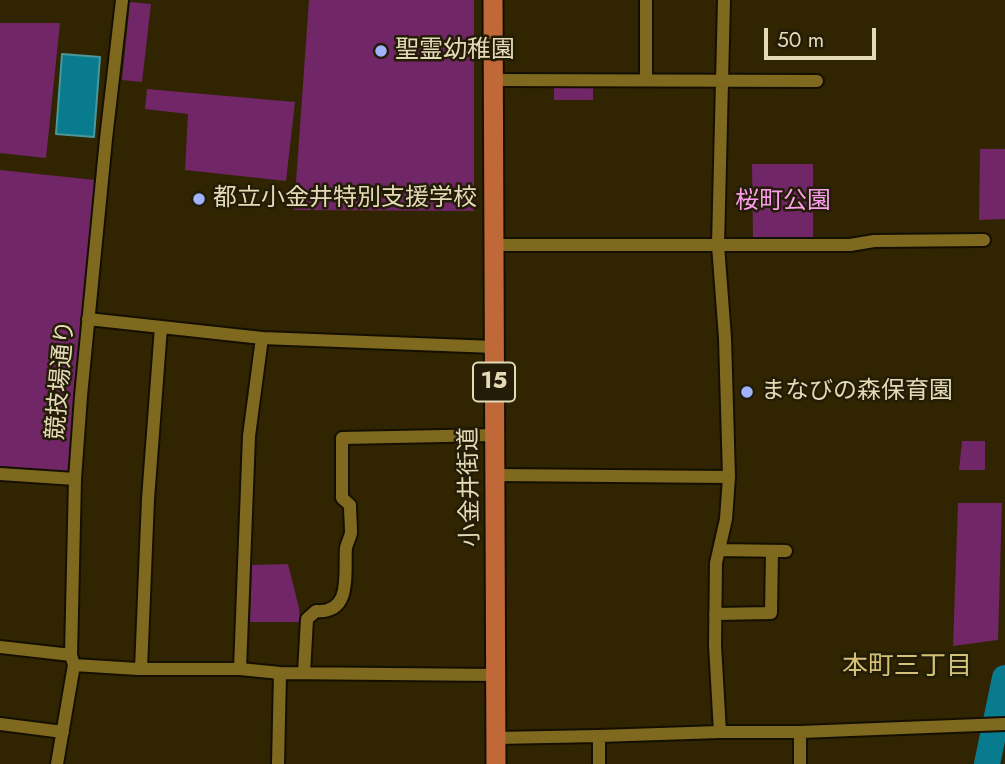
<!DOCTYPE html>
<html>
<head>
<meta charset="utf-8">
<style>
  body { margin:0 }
  #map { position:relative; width:1005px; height:764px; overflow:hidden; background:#302500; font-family:Jost,sans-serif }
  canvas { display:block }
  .scale { position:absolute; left:764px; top:28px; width:112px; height:32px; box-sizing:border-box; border:4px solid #e5dab8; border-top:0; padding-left:9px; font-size:21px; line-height:24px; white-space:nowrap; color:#e5dab8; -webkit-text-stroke:5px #231c06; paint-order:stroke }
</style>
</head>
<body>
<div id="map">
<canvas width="1005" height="764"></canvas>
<div class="scale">50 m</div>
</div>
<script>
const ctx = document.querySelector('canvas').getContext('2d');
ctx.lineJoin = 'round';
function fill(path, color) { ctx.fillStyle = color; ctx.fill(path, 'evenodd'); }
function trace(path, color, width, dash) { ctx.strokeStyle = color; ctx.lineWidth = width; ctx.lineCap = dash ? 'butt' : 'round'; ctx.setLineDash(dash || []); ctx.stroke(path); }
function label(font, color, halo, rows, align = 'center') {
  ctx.font = font + ' Jost,"Noto Sans JP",sans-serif'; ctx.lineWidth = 5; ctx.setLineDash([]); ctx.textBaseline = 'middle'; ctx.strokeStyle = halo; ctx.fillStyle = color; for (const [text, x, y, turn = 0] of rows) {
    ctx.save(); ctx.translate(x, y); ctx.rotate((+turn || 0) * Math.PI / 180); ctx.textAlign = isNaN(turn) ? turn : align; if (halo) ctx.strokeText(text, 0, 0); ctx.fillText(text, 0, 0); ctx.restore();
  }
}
fill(new Path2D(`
  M309 0H474V211L294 210Z
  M130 2 151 4 142 82 122 80Z
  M0 23H60L46 158 0 153Z
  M554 87H593V100H554Z
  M147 89 295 102 286 181 185 170 188 114 145 109Z
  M980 149H1005V219L979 220Z
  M752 164H813V240H753Z
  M0 170 95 180 76 374 69 472 0 466Z
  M962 441H985V470H959Z
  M958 503H1002L998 640 953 646Z
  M288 564 299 608 300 622H250L252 565Z`), '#702667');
const water = new Path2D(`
  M62 54 100 57 94 137 56 134Z`);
fill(water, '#097b8e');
trace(water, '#4b989b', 2);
trace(new Path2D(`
  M987 764 1005 678`), '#097b8e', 26);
const street = new Path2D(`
  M493 80 817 81
  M646 80V0
  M494 245H850L874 241 984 240
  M88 319 262 338 494 347
  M0 474 75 479
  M495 475 729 477
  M719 550 786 551
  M715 614 771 613 772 551
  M0 647 71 655
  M74 665 138 669H240L280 673 496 675
  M141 669 148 499 161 327
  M240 669 249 436 262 338
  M304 673 307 619 316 611C353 614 344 572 346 548 347 543 350 538 351 533 351 524 350 514 350 505L342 498V438L495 435
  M0 724 63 732
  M720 732 715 645 716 563 726 519 729 477 725 338 718 245 724 0
  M800 732V764
  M599 736V764
  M496 738 599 736 720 732H800L1005 724
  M57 764 74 665 71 655 75 479 81 396 106 139 122 0
  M278 764 280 673`);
const primary = new Path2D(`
  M493 0 496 764`);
trace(street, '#150f00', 16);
trace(primary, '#150f00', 23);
trace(street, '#7e691f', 12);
trace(primary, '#c16839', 19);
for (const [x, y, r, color] of [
  [381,51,7,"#a1b3fd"],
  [199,199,7,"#a1b3fd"],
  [747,392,7,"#a1b3fd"]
]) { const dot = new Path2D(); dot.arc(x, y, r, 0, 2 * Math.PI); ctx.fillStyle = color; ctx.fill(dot); trace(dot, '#231c06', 2.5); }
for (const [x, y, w] of [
  [494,382,42]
]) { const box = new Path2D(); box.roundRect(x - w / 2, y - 19.5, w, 39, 5); ctx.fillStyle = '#231c06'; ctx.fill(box); trace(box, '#e5dab8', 2); }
label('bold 23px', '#e5dab8', null, [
  ["15",494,382]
]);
label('24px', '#e5dab8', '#231c06', [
  ["聖霊幼稚園",395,51],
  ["都立小金井特別支援学校",213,199],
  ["まなびの森保育園",761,392]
], 'left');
label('24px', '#fc9eec', '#231c06', [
  ["桜町公園",783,202]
]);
label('24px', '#e5dab8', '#231c06', [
  ["競技場通り",62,380,-85],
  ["小金井街道",471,487,-91]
]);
label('26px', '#d5c078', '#231c06', [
  ["本町三丁目",907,668]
]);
</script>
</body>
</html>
